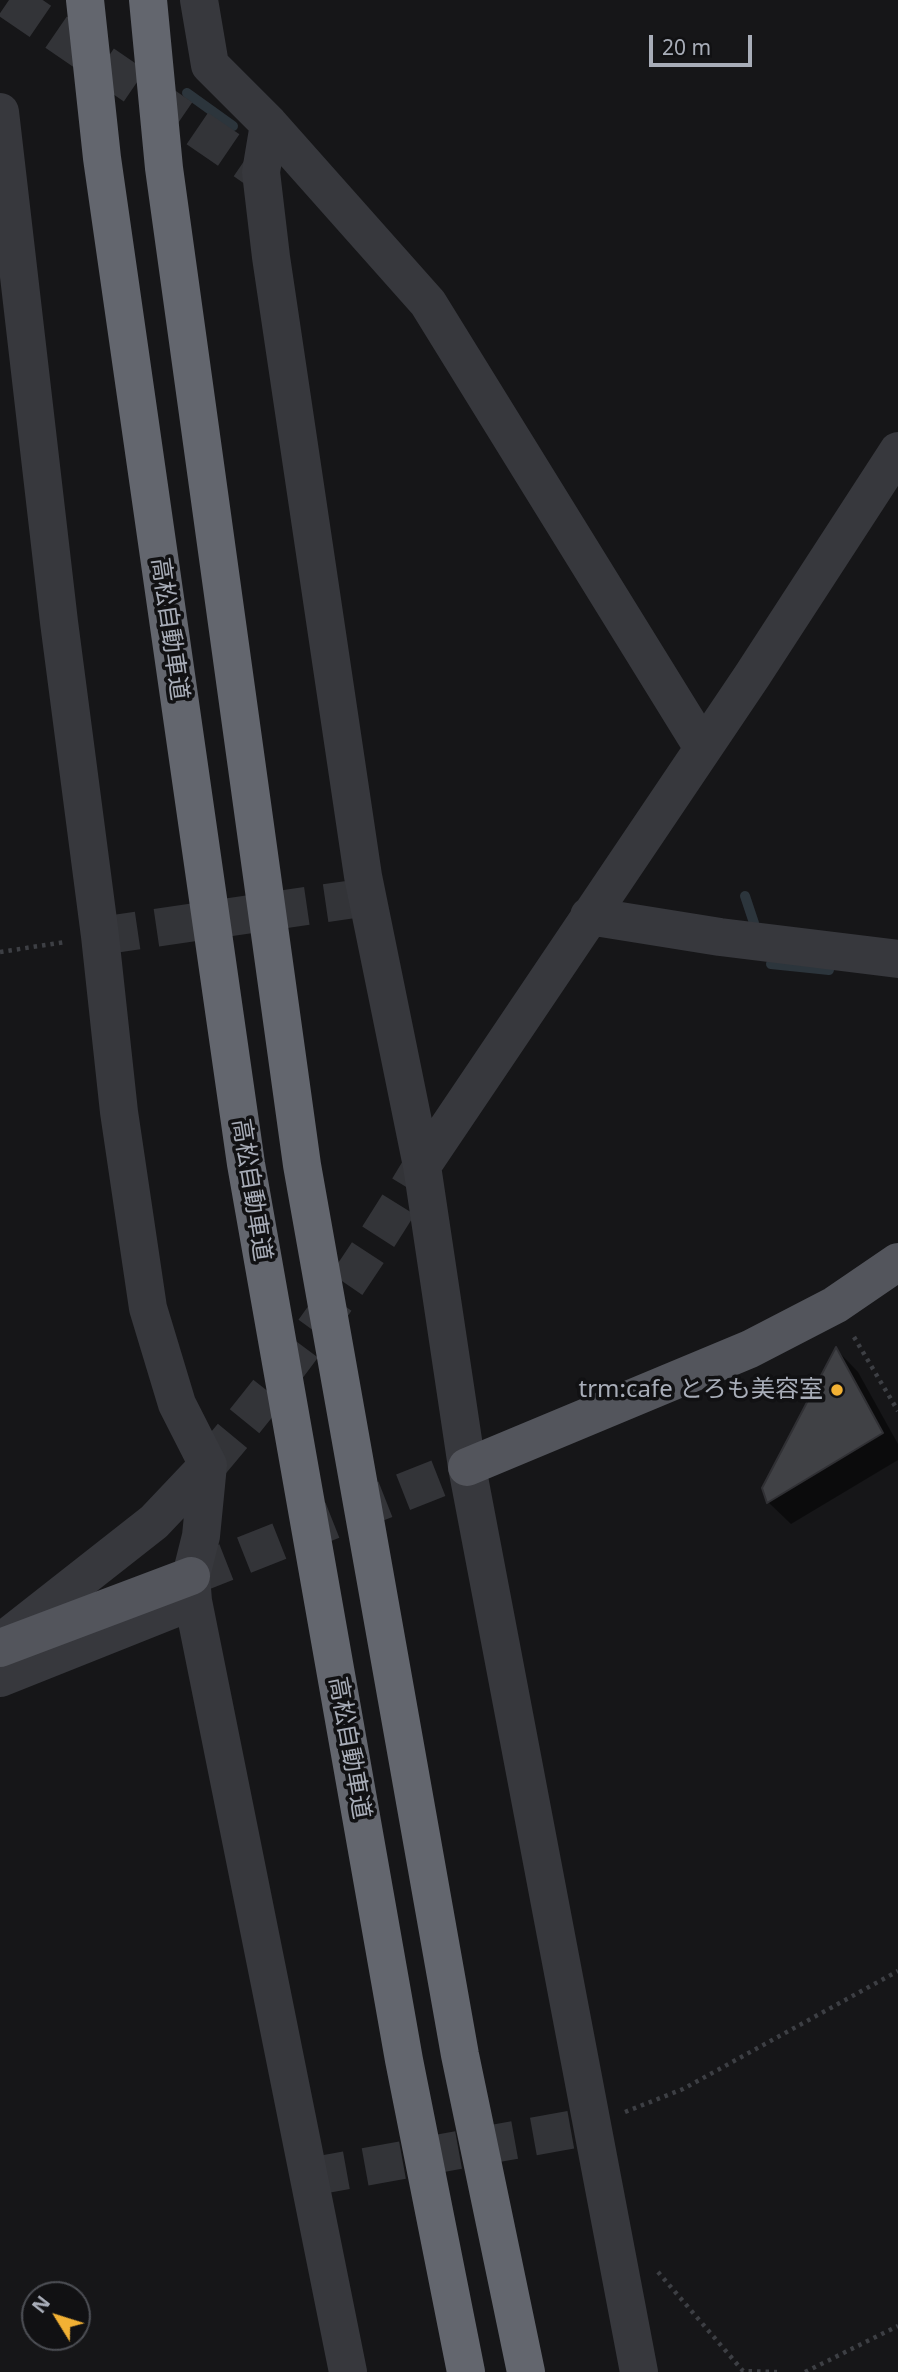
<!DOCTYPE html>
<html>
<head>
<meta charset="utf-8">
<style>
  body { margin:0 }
  #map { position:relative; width:898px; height:2372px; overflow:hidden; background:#161618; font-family:"Noto Sans",sans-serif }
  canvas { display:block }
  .north { position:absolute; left:21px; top:2281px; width:70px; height:70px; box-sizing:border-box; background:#111113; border:2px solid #4d4f55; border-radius:50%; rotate:308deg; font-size:19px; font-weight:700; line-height:28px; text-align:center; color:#a8adb8 }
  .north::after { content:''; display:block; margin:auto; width:24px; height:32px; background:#f2b134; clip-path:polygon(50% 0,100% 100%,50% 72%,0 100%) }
  .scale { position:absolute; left:649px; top:35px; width:103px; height:32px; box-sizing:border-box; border:4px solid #a8adb8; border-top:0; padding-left:9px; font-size:21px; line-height:24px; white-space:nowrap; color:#a8adb8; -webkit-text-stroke:5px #111113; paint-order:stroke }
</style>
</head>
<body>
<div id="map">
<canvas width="898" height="2372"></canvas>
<div class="north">N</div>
<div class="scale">20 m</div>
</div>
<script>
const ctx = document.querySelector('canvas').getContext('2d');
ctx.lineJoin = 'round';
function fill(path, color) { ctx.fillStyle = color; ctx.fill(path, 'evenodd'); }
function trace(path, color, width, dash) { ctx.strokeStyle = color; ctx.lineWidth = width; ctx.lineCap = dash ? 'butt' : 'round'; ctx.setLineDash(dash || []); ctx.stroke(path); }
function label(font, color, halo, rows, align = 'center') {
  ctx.font = font + ' "Noto Sans","Noto Sans JP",sans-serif'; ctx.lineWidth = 7; ctx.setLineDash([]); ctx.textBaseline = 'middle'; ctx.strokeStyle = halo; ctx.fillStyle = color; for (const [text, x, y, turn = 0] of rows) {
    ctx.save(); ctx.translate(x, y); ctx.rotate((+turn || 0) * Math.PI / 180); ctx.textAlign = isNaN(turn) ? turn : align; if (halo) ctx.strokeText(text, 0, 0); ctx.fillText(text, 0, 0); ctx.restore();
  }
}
fill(new Path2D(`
  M837 1350 858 1372 898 1444V1460L791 1524 768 1502Z`), '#0007');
trace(new Path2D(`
  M187 93 233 126
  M745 896 754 923
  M771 964 829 970`), '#2c353c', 10);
const building = new Path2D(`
  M836 1347 883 1433 767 1503 762 1488Z`);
fill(building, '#404145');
trace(building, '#303034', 2);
trace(new Path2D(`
  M9 0 261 172
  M100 936 368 897
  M208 1465C288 1372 359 1272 422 1166
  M309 2177 592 2126`), '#333438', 38, [38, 19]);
trace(new Path2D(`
  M191 1576 467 1467`), '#333438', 38, [38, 19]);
trace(new Path2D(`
  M0 952 65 942
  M854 1337 898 1411
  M625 2112 683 2089 898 1971
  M658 2272 743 2371 777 2372
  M805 2372 898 2326`), '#3d3f44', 4.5, [3.5, 5]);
trace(new Path2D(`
  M199 0 210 65 269 124 428 303 703 748
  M0 112 59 622 100 936 119 1112 148 1308 177 1404 208 1465 201 1536 191 1576 193 1601 348 2372
  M269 124 261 172 271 257 363 876 422 1166 467 1467 639 2372
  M589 916 720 937 898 959
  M422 1166 752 676 898 451
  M0 1643 154 1522 208 1465
  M0 1678 193 1601`), '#37383d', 38);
trace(new Path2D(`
  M467 1467 750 1349 835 1305 898 1262
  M0 1648 191 1576`), '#53555c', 38);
trace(new Path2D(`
  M85 0 102 158 246 1164 404 2060 466 2372
  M148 0 164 168 302 1165 460 2055 526 2372`), '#63666e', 38);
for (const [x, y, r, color] of [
  [837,1390,7,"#f2b134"]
]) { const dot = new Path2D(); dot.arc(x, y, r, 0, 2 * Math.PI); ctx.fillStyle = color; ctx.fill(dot); trace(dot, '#111113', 2.5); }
label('24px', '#a8adb8', '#111113', [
  ["高松自動車道",169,629,82],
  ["高松自動車道",251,1190,81],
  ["高松自動車道",349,1748,80]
]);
label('24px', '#a8adb8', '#111113', [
  ["trm:cafe とろも美容室",823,1390]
], 'right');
</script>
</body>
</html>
